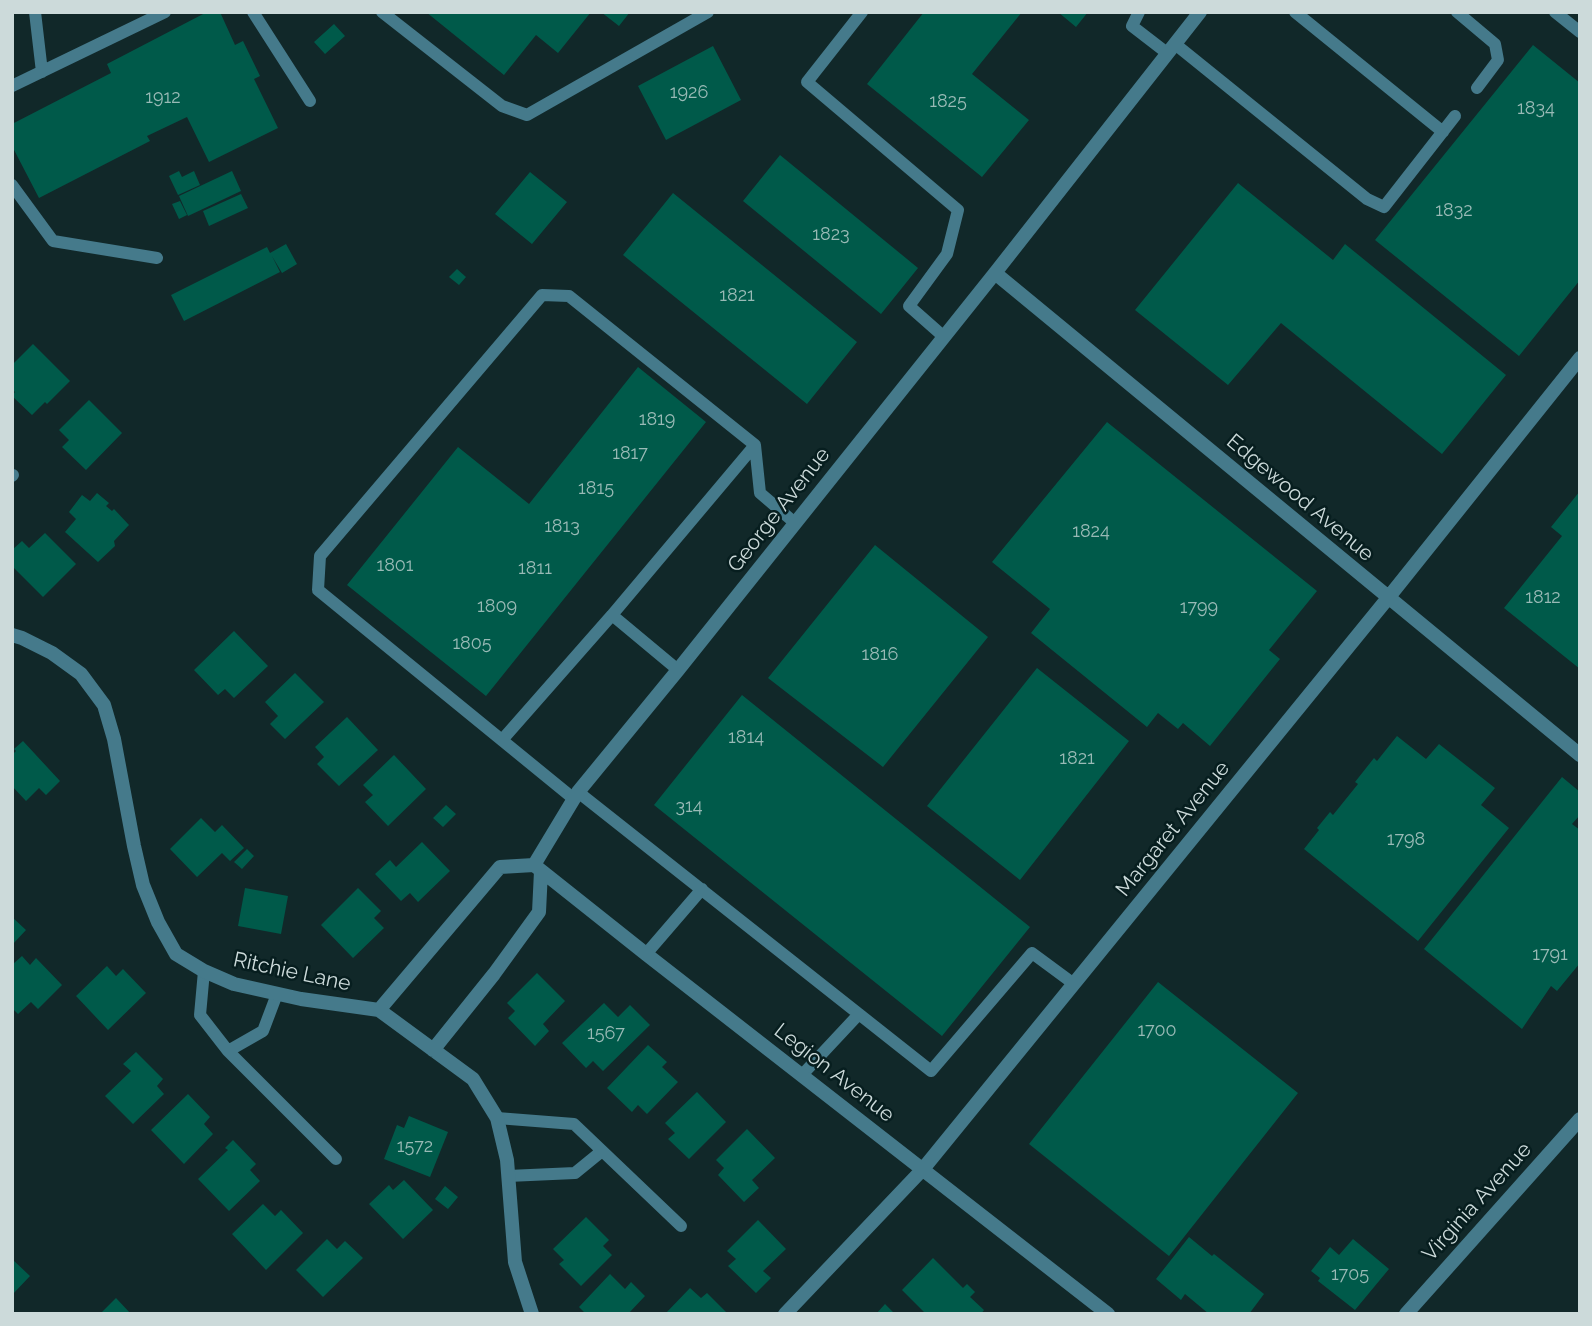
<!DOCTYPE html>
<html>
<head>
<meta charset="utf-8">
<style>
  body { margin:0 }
  #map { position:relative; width:1592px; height:1326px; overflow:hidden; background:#112829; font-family:Raleway,sans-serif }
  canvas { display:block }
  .frame { position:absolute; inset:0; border:14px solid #ccdada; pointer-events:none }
</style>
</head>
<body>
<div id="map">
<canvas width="1592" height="1326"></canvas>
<div class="frame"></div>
</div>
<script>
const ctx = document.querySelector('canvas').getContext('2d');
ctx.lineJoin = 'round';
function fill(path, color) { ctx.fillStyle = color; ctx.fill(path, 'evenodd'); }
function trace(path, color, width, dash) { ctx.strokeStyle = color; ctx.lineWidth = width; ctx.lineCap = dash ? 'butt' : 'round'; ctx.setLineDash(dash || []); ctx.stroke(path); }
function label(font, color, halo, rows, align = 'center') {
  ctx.font = font + ' Raleway,sans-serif'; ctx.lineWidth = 5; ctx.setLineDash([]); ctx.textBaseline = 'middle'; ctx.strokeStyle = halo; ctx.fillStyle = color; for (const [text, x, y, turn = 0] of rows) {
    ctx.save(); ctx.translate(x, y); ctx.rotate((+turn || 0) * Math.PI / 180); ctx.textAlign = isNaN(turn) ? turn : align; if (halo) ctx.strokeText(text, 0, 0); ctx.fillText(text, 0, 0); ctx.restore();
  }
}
fill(new Path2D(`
  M207 12H220L235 45 243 41 260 76 254 79 278 128 209 162 187 117 147 136 150 141 39 198 12 146V124L111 73 107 64Z
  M426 12H591L558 53 536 35 504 75Z
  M601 12H630L619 26Z
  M924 12H1022L972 74 1029 120 982 177 867 84Z
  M1058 12H1088L1076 27Z
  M334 24 345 36 325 54 314 42Z
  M1533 45 1580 83V280L1519 356 1375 240Z
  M713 46 741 100 666 140 638 86Z
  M780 155 918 268 881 314 743 201Z
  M179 171 182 177 194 171 200 185 178 195 169 176Z
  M232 171 241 191 188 216 179 196Z
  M530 172 567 202 532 244 495 214Z
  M1238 183 1333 260 1345 244 1506 375 1442 454 1281 323 1228 385 1135 310Z
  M673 193 857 342 807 404 623 255Z
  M241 194 248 208 209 226 203 211Z
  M180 201 187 215 179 219 172 204Z
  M286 244 297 264 282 273 272 256 280 272 184 321 171 295 267 247 270 253Z
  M457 269 466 277 459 285 449 277Z
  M33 344 70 381 47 404 45 402 32 415 12 396 15 392 12 389V365Z
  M638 367 706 422 486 696 347 585 458 447 529 504Z
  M89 400 122 433 86 470 62 447 69 440 59 430Z
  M1107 422 1317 591 1269 650 1280 659 1210 746 1183 723 1178 729 1158 713 1147 727 1031 633 1050 609 992 562Z
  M1580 491V669L1504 608 1562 536 1551 527Z
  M97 493 109 503 106 506 112 511 114 509 129 525 114 541 115 546 98 562 65 532 76 519 69 512 82 495 90 501Z
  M45 533 76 564 43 597 12 566V550L22 541 29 548Z
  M875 545 988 637 883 767 768 678Z
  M234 631 268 666 234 698 225 689 218 695 194 670Z
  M1037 668 1129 741 1020 880 927 806Z
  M295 673 324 702 285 739 270 724 278 716 265 702Z
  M742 695 1030 927 942 1036 654 805Z
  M347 717 378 750 339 786 317 764 324 757 315 747Z
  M1397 736 1426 759 1439 744 1495 788 1481 805 1509 828 1418 941 1304 849 1319 830 1317 828 1330 812 1333 815 1358 784 1355 782 1374 758 1377 761Z
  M23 741 60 781 46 795 39 788 26 801 12 786V755L16 751 14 749Z
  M394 755 426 789 388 826 365 802 373 795 363 785Z
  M1562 777 1580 792V815L1572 824 1580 830V963L1557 991 1551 986 1522 1029 1424 949Z
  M446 805 456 814 443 827 433 818Z
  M201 818 215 832 222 825 244 848 230 861 222 853 197 877 170 849Z
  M422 842 450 871 418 902 410 893 401 901 375 874 390 860 396 867Z
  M247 849 254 856 242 869 234 862Z
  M245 888 288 896 281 934 238 926Z
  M358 888 381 911 374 918 384 928 353 958 321 925Z
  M12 917 26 930 12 945Z
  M22 956 30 965 36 958 62 985 38 1009 31 1002 18 1014 12 1008V965Z
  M107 966 116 976 123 969 146 993 108 1030 76 996Z
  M537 973 565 1001 543 1024 549 1031 535 1046 508 1018 515 1011 507 1003Z
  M1158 982 1298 1093 1169 1256 1029 1144Z
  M604 1003 618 1017 630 1005 650 1025 603 1071 593 1061 586 1068 562 1043Z
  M648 1045 667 1062 662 1067 678 1082 647 1114 638 1105 632 1112 607 1088Z
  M136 1052 163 1079 157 1086 164 1094 133 1124 105 1096 131 1071 123 1064Z
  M697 1092 726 1122 689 1159 668 1139 675 1133 665 1123Z
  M188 1094 210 1117 204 1124 213 1134 184 1164 151 1130Z
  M409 1116 448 1132 430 1177 384 1159 397 1125 404 1128Z
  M747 1129 775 1158 752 1180 759 1188 744 1202 718 1175 724 1168 716 1160Z
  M233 1140 256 1164 250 1170 260 1181 229 1211 198 1179 228 1150 225 1148Z
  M404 1180 433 1210 403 1239 369 1204 389 1185 393 1190Z
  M445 1186 458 1197 448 1209 435 1199Z
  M263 1204 275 1216 281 1210 303 1233 266 1270 232 1234Z
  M586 1217 609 1240 603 1246 612 1255 581 1286 559 1264 564 1260 553 1249Z
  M758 1220 786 1249 763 1271 771 1278 756 1293 728 1266 736 1259 727 1251Z
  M1189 1237 1212 1256 1214 1254 1264 1294 1249 1314H1209L1185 1294 1181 1300 1156 1279Z
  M327 1239 337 1249 345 1241 363 1258 323 1297 296 1270Z
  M1353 1239 1389 1269 1355 1310 1318 1281 1320 1278 1311 1271 1330 1247 1339 1255Z
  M933 1258 963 1288 967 1284 975 1292 970 1297 984 1310 981 1314H926L902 1290Z
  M12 1259 30 1276 12 1295Z
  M610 1274 625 1289 631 1282 645 1296 628 1314H586L579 1307Z
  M690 1288 701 1298 707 1293 728 1314H665Z
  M116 1298 131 1314H100Z
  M885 1304 895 1314H876Z`), '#005a4a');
trace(new Path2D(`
  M35 12 42 72
  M253 12 310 101
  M382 12 502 106 527 115 708 12
  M862 12 807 82 958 210 947 254 909 306 943 336
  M1139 12 1132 26 1167 53
  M1295 12 1443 132
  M1457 12 1495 44 1498 60 1477 88
  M1555 12 1580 32
  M1175 44 1367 199 1384 207 1455 116
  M12 86 165 12
  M12 185 53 241 157 258
  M12 476 13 475
  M612 615 678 670
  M502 740 612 615 755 445
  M578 792 931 1071 1032 953 1074 984
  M574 799 318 590 320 556 542 295 569 296 755 445 760 493 795 523
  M646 954 702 889
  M204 971 200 1015 228 1051 336 1159
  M228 1051 263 1031 277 994
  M802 1075 859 1014
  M497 1118 574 1124 681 1226
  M508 1176 575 1173 602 1151`), '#457a8b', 12);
trace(new Path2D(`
  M995 273 1580 755
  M12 635 22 638 52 653 81 674 104 705 114 739 134 846 143 885 158 922 176 954 204 971 234 984 301 999 379 1010 473 1079 497 1118 507 1160 515 1262 532 1314
  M534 865 578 792 678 670 995 273 1200 12
  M534 865 646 954 1108 1314
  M379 1010 500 867 534 865
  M433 1050 494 974 539 912 541 871
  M785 1314 923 1169 1388 598 1580 358
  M1406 1314 1580 1119`), '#457a8b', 14);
label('18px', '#99bab6', null, [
  ["1926",689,93],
  ["1912",163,98],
  ["1825",948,102],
  ["1834",1536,109],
  ["1832",1454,211],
  ["1823",831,235],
  ["1821",737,296],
  ["1819",657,420],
  ["1817",630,454],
  ["1815",596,489],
  ["1813",562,527],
  ["1824",1091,532],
  ["1801",395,566],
  ["1811",535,569],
  ["1812",1543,598],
  ["1809",497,607],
  ["1799",1199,608],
  ["1805",472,644],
  ["1816",880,655],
  ["1814",746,738],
  ["1821",1077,759],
  ["314",689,807],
  ["1798",1406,840],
  ["1791",1550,955],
  ["1700",1157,1031],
  ["1567",606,1034],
  ["1572",415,1147],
  ["1705",1350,1275]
]);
label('21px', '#ccdada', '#071e1f', [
  ["Edgewood Avenue",1300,498,40],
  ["George Avenue",779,510,-52],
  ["Margaret Avenue",1173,829,-51],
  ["Ritchie Lane",292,972,12],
  ["Legion Avenue",834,1073,38],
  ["Virginia Avenue",1477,1202,-48]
]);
</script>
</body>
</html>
